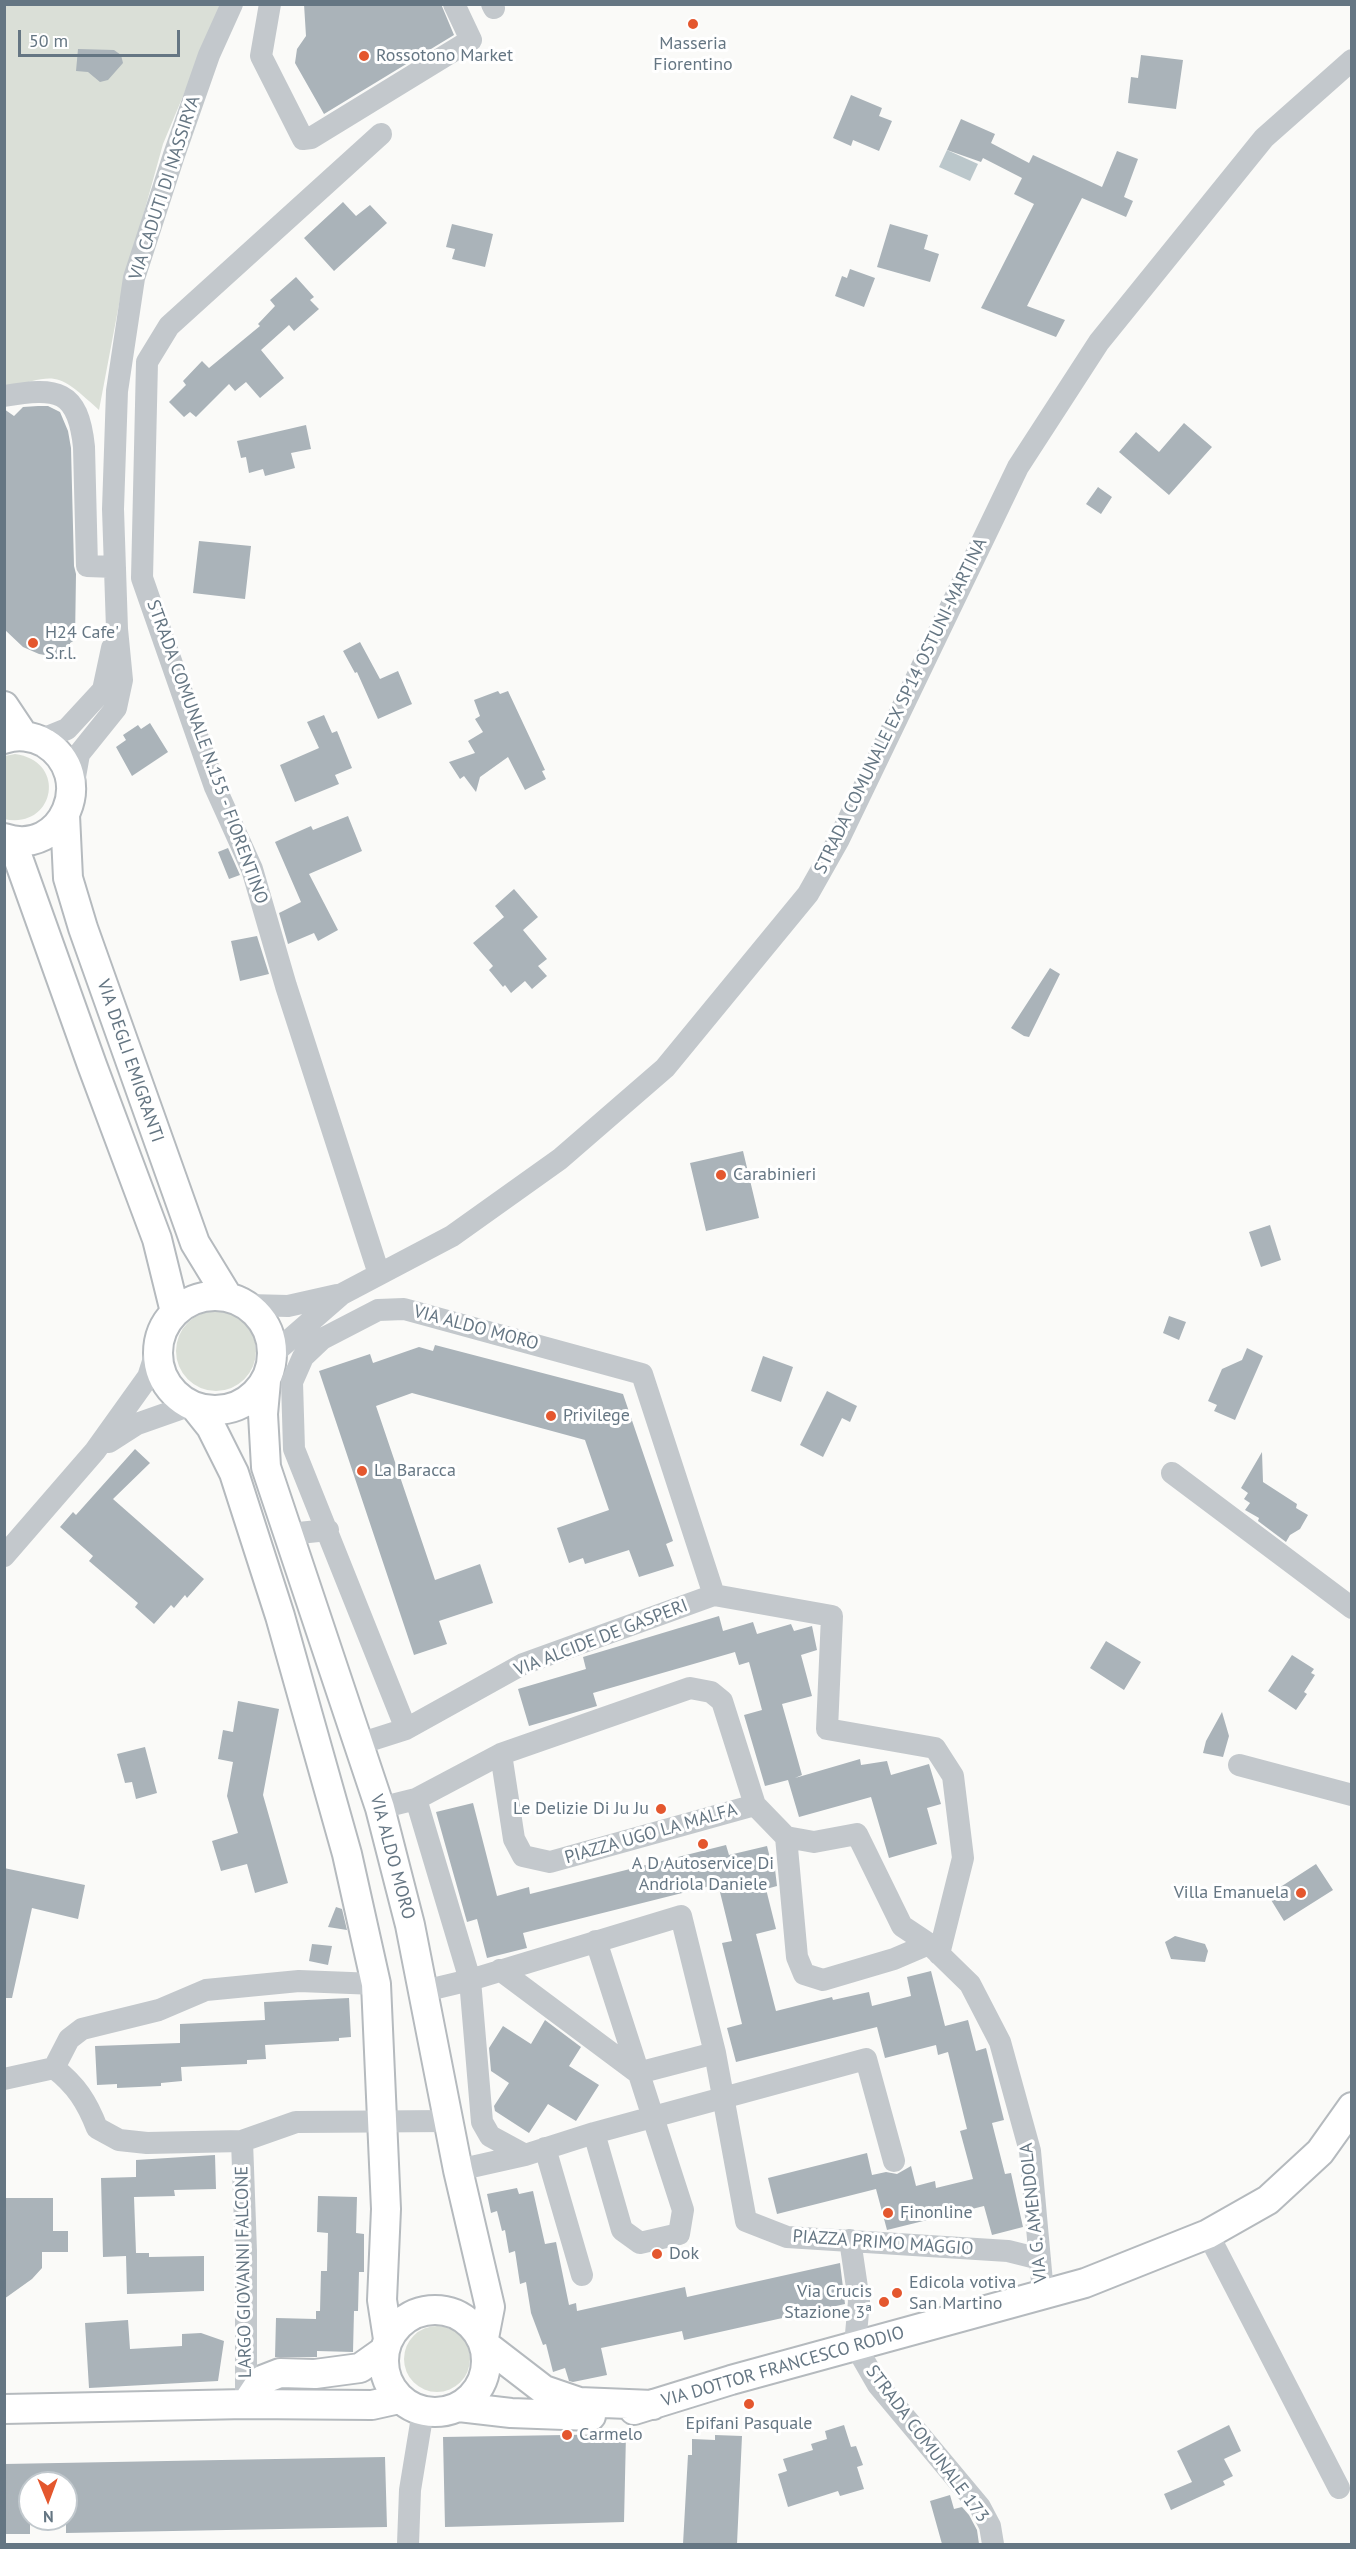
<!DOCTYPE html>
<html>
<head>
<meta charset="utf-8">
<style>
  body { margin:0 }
  #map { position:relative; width:1356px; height:2549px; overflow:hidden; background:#fafaf8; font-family:"PT Sans",sans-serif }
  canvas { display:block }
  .frame { position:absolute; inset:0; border:6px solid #657683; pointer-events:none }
  .north { position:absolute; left:18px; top:2471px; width:60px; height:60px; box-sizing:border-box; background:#fff; border:2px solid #c1c8cd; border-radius:50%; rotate:179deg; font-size:16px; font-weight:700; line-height:24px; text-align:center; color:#657683 }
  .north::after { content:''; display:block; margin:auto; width:21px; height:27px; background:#e4572e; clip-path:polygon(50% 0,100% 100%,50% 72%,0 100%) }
  .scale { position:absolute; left:18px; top:30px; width:162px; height:27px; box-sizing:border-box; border:3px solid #657683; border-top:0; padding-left:8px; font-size:18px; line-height:21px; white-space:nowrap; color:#657683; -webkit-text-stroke:4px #fff; paint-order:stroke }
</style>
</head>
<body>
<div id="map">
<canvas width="1356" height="2549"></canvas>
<div class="frame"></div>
<div class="north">N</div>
<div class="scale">50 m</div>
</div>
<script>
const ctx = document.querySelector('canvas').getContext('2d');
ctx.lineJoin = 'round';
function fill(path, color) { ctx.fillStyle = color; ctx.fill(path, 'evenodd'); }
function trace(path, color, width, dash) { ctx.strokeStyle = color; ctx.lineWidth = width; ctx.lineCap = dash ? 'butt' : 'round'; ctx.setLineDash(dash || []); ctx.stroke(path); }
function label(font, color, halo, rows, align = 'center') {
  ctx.font = font + ' "PT Sans",sans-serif'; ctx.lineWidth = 6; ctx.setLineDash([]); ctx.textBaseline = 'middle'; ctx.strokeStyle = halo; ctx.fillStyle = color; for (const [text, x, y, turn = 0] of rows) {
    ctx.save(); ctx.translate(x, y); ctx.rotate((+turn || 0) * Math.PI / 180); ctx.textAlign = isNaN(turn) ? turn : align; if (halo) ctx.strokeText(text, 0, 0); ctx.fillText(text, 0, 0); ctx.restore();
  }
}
fill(new Path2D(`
  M5 5H221L163 144 120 299 99 410C57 372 58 373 5 389Z
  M15 754C68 761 55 830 4 819L5 756Z
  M176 1351a40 40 0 1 1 80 0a40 40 0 1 1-80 0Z
  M404 2359a33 33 0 1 1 66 0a33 33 0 1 1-66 0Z`), '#dadfd7');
fill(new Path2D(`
  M947 150 978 164 970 181 939 167Z`), '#bbc7cb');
fill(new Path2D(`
  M304 4H441L454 35 324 114 295 63 297 49 306 36Z
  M78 49 114 50 121 55 123 63 108 80 100 82 88 72 76 71Z
  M1141 55 1183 60 1176 109 1128 103 1131 77 1138 78Z
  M851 95 882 108 879 116 892 121 879 151 853 140 851 146 833 138Z
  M961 119 995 134 991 143 1029 163 1033 155 1102 187 1117 151 1138 159 1124 197 1133 201 1126 217 1082 198 1027 306 1065 320 1056 337 981 308 1034 204 1014 194 1022 178 983 158 981 162 947 150Z
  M343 202 356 216 370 205 387 223 334 271 304 238Z
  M452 224 493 234 485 267 452 259 455 249 446 247Z
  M890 224 928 235 924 249 939 254 930 282 877 267Z
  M850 269 875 278 864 307 835 296 842 276 847 278Z
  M296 277 314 297 310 300 319 309 294 331 289 325 261 350 284 378 260 398 246 382 235 391 229 384 196 417 190 412 184 417 169 402 186 385 183 381 202 361 209 368 260 326 258 324 275 306 270 300Z
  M38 406H48L60 412 68 431 71 448 74 566 76 574 75 640 70 643V655L56 657 39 654 23 647 4 629V409L14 416 23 407Z
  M1184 423 1212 447 1169 495 1119 452 1136 432 1159 452Z
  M306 425 311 449 291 453 295 468 265 476 263 469 249 473 246 457 241 458 237 441Z
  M1098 487 1112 497 1101 514 1086 504Z
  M199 541 251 546 245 599 193 593Z
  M360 642 380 679 398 671 412 704 378 719 357 672 355 673 343 651Z
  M498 691 500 694 508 691 545 770 542 771 546 779 525 790 508 757 480 777 476 792 464 776 460 779 449 762 475 753 468 741 483 732 475 719 480 716 474 700Z
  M324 715 332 733 337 731 352 768 335 775 339 784 295 802 280 765 319 748 307 722Z
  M150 723 168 752 132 776 116 747 126 740 123 735 138 725 141 729Z
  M348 816 362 851 309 874 338 930 318 941 314 933 288 944 279 913 301 902 275 842 311 826 313 830Z
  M228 848 240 875 229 879 218 852Z
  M514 889 538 917 523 930 547 959 538 966 547 976 532 989 525 981 511 993 505 985 503 987 489 970 493 966 473 943 504 917 495 906Z
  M257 936 269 974 240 981 231 941Z
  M1050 968 1060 974 1029 1037 1024 1036 1011 1028Z
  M743 1151 759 1218 706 1231 690 1163Z
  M1270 1225 1281 1260 1261 1267 1249 1232Z
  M1169 1316 1186 1322 1179 1340 1163 1333Z
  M435 1345 623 1394 673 1541 666 1544 674 1566 639 1577 629 1550 585 1564 583 1558 569 1563 557 1528 609 1510 585 1440 412 1393 376 1406 435 1580 480 1564 493 1603 439 1621 447 1644 414 1655 319 1371 370 1354 373 1363 419 1347 433 1351Z
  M1247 1348 1263 1356 1235 1420 1214 1411 1217 1405 1208 1401 1222 1369 1242 1360Z
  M763 1356 793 1367 781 1402 751 1391Z
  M827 1391 857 1406 850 1422 842 1418 823 1457 800 1445Z
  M135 1449 150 1463 113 1499 204 1579 187 1598 185 1595 174 1608 171 1605 154 1624 135 1607 138 1603 89 1561 93 1556 60 1527 73 1512 76 1515Z
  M1262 1452 1263 1482 1297 1504 1296 1508 1308 1515 1300 1529 1290 1535 1286 1542 1258 1521 1259 1518 1245 1510 1250 1503 1244 1499 1248 1493 1241 1488Z
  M719 1616 723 1631 753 1622 757 1634 791 1624 794 1631 812 1626 817 1650 801 1655 812 1696 782 1704 802 1775 795 1778 860 1759 861 1765 887 1761 891 1775 929 1764 941 1804 927 1808 937 1844 889 1858 871 1797 799 1817 788 1780 765 1786 744 1715 762 1710 749 1662 739 1665 735 1652 593 1693 597 1706 529 1726 518 1689 586 1669 583 1657Z
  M1106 1641 1141 1662 1124 1690 1090 1668Z
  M1292 1655 1314 1669 1311 1673 1315 1675 1304 1692 1307 1694 1296 1710 1268 1691Z
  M238 1701 279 1709 263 1795 288 1883 255 1893 247 1864 221 1871 212 1841 238 1833 227 1796 233 1762 218 1759 223 1730 233 1732Z
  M1222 1712 1229 1736 1223 1757 1203 1753 1206 1741Z
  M145 1747 157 1793 136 1799 132 1782 125 1783 117 1754Z
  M473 1803 497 1896 529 1887 530 1894 726 1845 729 1855 767 1846 773 1870 775 1869 777 1886 766 1889 776 1929 756 1934 776 2011 832 1997 833 2000 869 1992 872 2006 911 1996 907 1977 931 1971 945 2026 968 2020 976 2051 986 2048 1004 2120 992 2123 1005 2174 1011 2173 1023 2227 992 2235 984 2206 887 2230 876 2189 777 2214 768 2178 867 2153 872 2175 886 2172 897 2174 911 2166 916 2186 935 2181 936 2188 973 2179 960 2131 967 2129 948 2052 938 2055 936 2045 885 2058 877 2027 736 2062 727 2028 742 2024 722 1943 732 1941 718 1884 523 1933 527 1948 487 1958 477 1919 467 1922 436 1812Z
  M1316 1864 1333 1890 1284 1921 1268 1895Z
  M4 1868 85 1885 78 1919 32 1908 12 1998H4Z
  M336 1907 342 1909 347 1930 328 1927Z
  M1175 1936 1205 1944 1208 1951 1205 1962 1171 1959 1165 1942Z
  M312 1944 332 1946 328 1965 309 1961Z
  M349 1998 351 2037 339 2038V2041L265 2045 266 2059 247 2060V2064L181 2067 182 2081 161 2083V2086L117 2088V2084L97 2085 95 2046 180 2043V2024L265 2020 264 2002Z
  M545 2020 581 2047 569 2066 599 2085 576 2121 548 2104 529 2133 495 2111 494 2106 509 2083 491 2071 489 2048 503 2026 531 2044Z
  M215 2155 216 2189 174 2190 175 2196 134 2197 136 2253H149V2257L204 2256V2291L127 2294 126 2256 103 2257 101 2178 136 2177V2160Z
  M517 2188 519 2194 533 2191 545 2244 556 2242 569 2305 576 2303 577 2311 685 2287 687 2297 840 2263 845 2304 684 2340 682 2331 601 2348 607 2375 573 2382 569 2381 565 2368 553 2372 546 2344 543 2345 531 2313 526 2282 520 2284 515 2251 509 2253 505 2230 502 2231 497 2211 491 2213 487 2194Z
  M318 2196 357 2197 356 2233 364 2234V2272H359L358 2311H354L353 2352 317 2351V2357H275L276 2318 316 2319V2311H320L321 2271H327L328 2233 317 2232Z
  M4 2198H53V2231H68V2252H42V2268L32 2279 4 2299Z
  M128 2320 130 2349 182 2346V2334L201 2333 224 2341 218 2381 89 2388 85 2323Z
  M844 2425 851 2447 856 2446 863 2465 857 2467 864 2489 840 2496 838 2491 788 2507 778 2474 787 2471 783 2459 813 2450 811 2444 827 2439 825 2431Z
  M1229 2425 1241 2451 1224 2459 1233 2476 1223 2481 1225 2485 1171 2510 1164 2494 1192 2482 1177 2451Z
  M626 2434 624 2522 445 2527 443 2437Z
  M715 2435 742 2436 737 2544H683L688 2455H692V2439L715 2440Z
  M385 2457 387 2527 66 2533V2483H30V2534H4V2464Z
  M950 2495 954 2509 962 2507 969 2515 977 2530 979 2544H942L930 2501Z`), '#aab3b9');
const major = new Path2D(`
  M4 706 24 736
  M4 739C17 734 33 736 45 743 98 776 63 858 4 838
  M65 815 68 878 83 928 195 1243 228 1297
  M12 841 92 1065 157 1239 175 1312
  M158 1353a57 57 0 1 1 114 0a57 57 0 1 1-114 0Z
  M266 1381 263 1414 266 1467 380 1808 410 1925 458 2170 490 2307 483 2343 544 2390 579 2402 653 2405
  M195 1407 211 1427 234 1473 280 1616 347 1854 376 1984 386 2209 382 2300 388 2339
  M384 2361a51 51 0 1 1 102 0a51 51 0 1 1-102 0Z
  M246 2404 262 2380 280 2373 315 2374 360 2368 384 2351
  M459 2407 511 2413 591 2416
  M4 2409 246 2404 372 2405 399 2399
  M634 2410 731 2380 1085 2283 1208 2234 1268 2200 1320 2152 1352 2107`);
trace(major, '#b5babe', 32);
trace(new Path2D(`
  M270 4 261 56 303 139 311 138 471 40 454 4
  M492 4 494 8
  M4 396C57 387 78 389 84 447L87 566 115 567
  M40 740 67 729 103 690 112 648
  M73 788 79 754 116 708 122 680 117 629 113 509 117 391 134 278 174 155 209 55 232 4
  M379 1274 286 986 252 869 215 787 142 578 147 362 169 326 381 134
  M248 1305 288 1306 337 1295
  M273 1354 342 1294 452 1236 560 1159 665 1068 808 894 839 839 1018 467 1099 342 1264 138 1352 60
  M109 1442 137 1424 191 1405
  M1172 1473 1352 1608
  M289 1534 328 1530
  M4 1556 95 1451 148 1377 157 1349
  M406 1729 294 1449 292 1382 303 1357 322 1339 378 1310 404 1309 642 1374 714 1595
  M359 1744 406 1729 523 1664 714 1595 832 1616 827 1729 935 1748 953 1776 963 1858 939 1954
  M501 1754 514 1839 523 1856 550 1862 755 1805
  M1239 1765 1352 1795
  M416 1799 470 1980 482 2122 490 2136 525 2155
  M380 1808 416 1799 501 1754 690 1688 711 1692 722 1701 755 1805 786 1837
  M786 1837 814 1842 857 1834 902 1926 929 1944 970 1984 1000 2042 1030 2151 1043 2293
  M786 1837 797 1957 804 1974 823 1980 894 1959 929 1944
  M500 1970 638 2073 715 2053
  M424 1991 470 1980 681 1916 715 2053 746 2221 787 2237 1008 2251 1040 2259
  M54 2068C76 2085 87 2102 97 2128L119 2140 147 2143 242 2141 296 2122 449 2121
  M4 2079 54 2068 69 2039 82 2029 159 2010 206 1990 299 1981 376 1984
  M594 2133 622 2230 640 2243 679 2234 683 2210 596 1941
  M242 2141 246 2251V2404
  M545 2148 582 2275
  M458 2170 525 2155 594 2133 866 2059 894 2161
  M1208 2234 1339 2488
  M850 2240 859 2301 855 2345 878 2385 980 2507 990 2526 993 2544
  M408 2544 410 2490 423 2411`), '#c3c8cc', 22);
trace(major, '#fff', 28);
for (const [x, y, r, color] of [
  [693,24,6,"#e4572e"],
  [364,56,6,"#e4572e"],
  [33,643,6,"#e4572e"],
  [721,1175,6,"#e4572e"],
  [551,1416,6,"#e4572e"],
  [362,1471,6,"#e4572e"],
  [661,1809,6,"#e4572e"],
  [703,1844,6,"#e4572e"],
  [1301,1893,6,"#e4572e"],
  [888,2213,6,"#e4572e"],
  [657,2254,6,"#e4572e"],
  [897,2293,6,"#e4572e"],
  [884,2302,6,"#e4572e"],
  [749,2404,6,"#e4572e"],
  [567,2435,6,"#e4572e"]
]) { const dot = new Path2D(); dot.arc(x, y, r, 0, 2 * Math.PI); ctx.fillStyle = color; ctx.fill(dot); trace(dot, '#fff', 2); }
label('18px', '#657683', '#fff', [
  ["Masseria",693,44,"center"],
  ["Fiorentino",693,65,"center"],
  ["Rossotono Market",376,56],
  ["H24 Cafe'",45,633],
  ["S.r.l.",45,654],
  ["Carabinieri",733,1175],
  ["Privilege",563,1416],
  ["La Baracca",374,1471],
  ["Le Delizie Di Ju Ju",649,1809,"right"],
  ["A D Autoservice Di",703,1864,"center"],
  ["Andriola Daniele",703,1885,"center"],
  ["Villa Emanuela",1289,1893,"right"],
  ["Finonline",900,2213],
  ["Dok",669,2254],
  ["Edicola votiva",909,2283],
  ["San Martino",909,2304],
  ["Via Crucis",872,2292,"right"],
  ["Stazione 3ª",872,2313,"right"],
  ["Epifani Pasquale",749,2424,"center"],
  ["Carmelo",579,2435]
], 'left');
label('18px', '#657683', '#fff', [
  ["VIA CADUTI DI NASSIRYA",165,188,-72],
  ["STRADA COMUNALE EX SP14 OSTUNI-MARTINA",901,706,-64],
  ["STRADA COMUNALE N.155 - FIORENTINO",207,752,70],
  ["VIA DEGLI EMIGRANTI",130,1061,71],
  ["VIA ALDO MORO",476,1328,15],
  ["VIA ALCIDE DE GASPERI",601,1638,-21],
  ["PIAZZA UGO LA MALFA",651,1834,-16],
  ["VIA ALDO MORO",392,1857,75],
  ["VIA G. AMENDOLA",1034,2213,-96],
  ["PIAZZA PRIMO MAGGIO",883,2243,4],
  ["LARGO GIOVANNI FALCONE",244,2272,-91],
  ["VIA DOTTOR FRANCESCO RODIO",783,2367,-16],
  ["STRADA COMUNALE 173",927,2444,53]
]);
</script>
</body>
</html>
